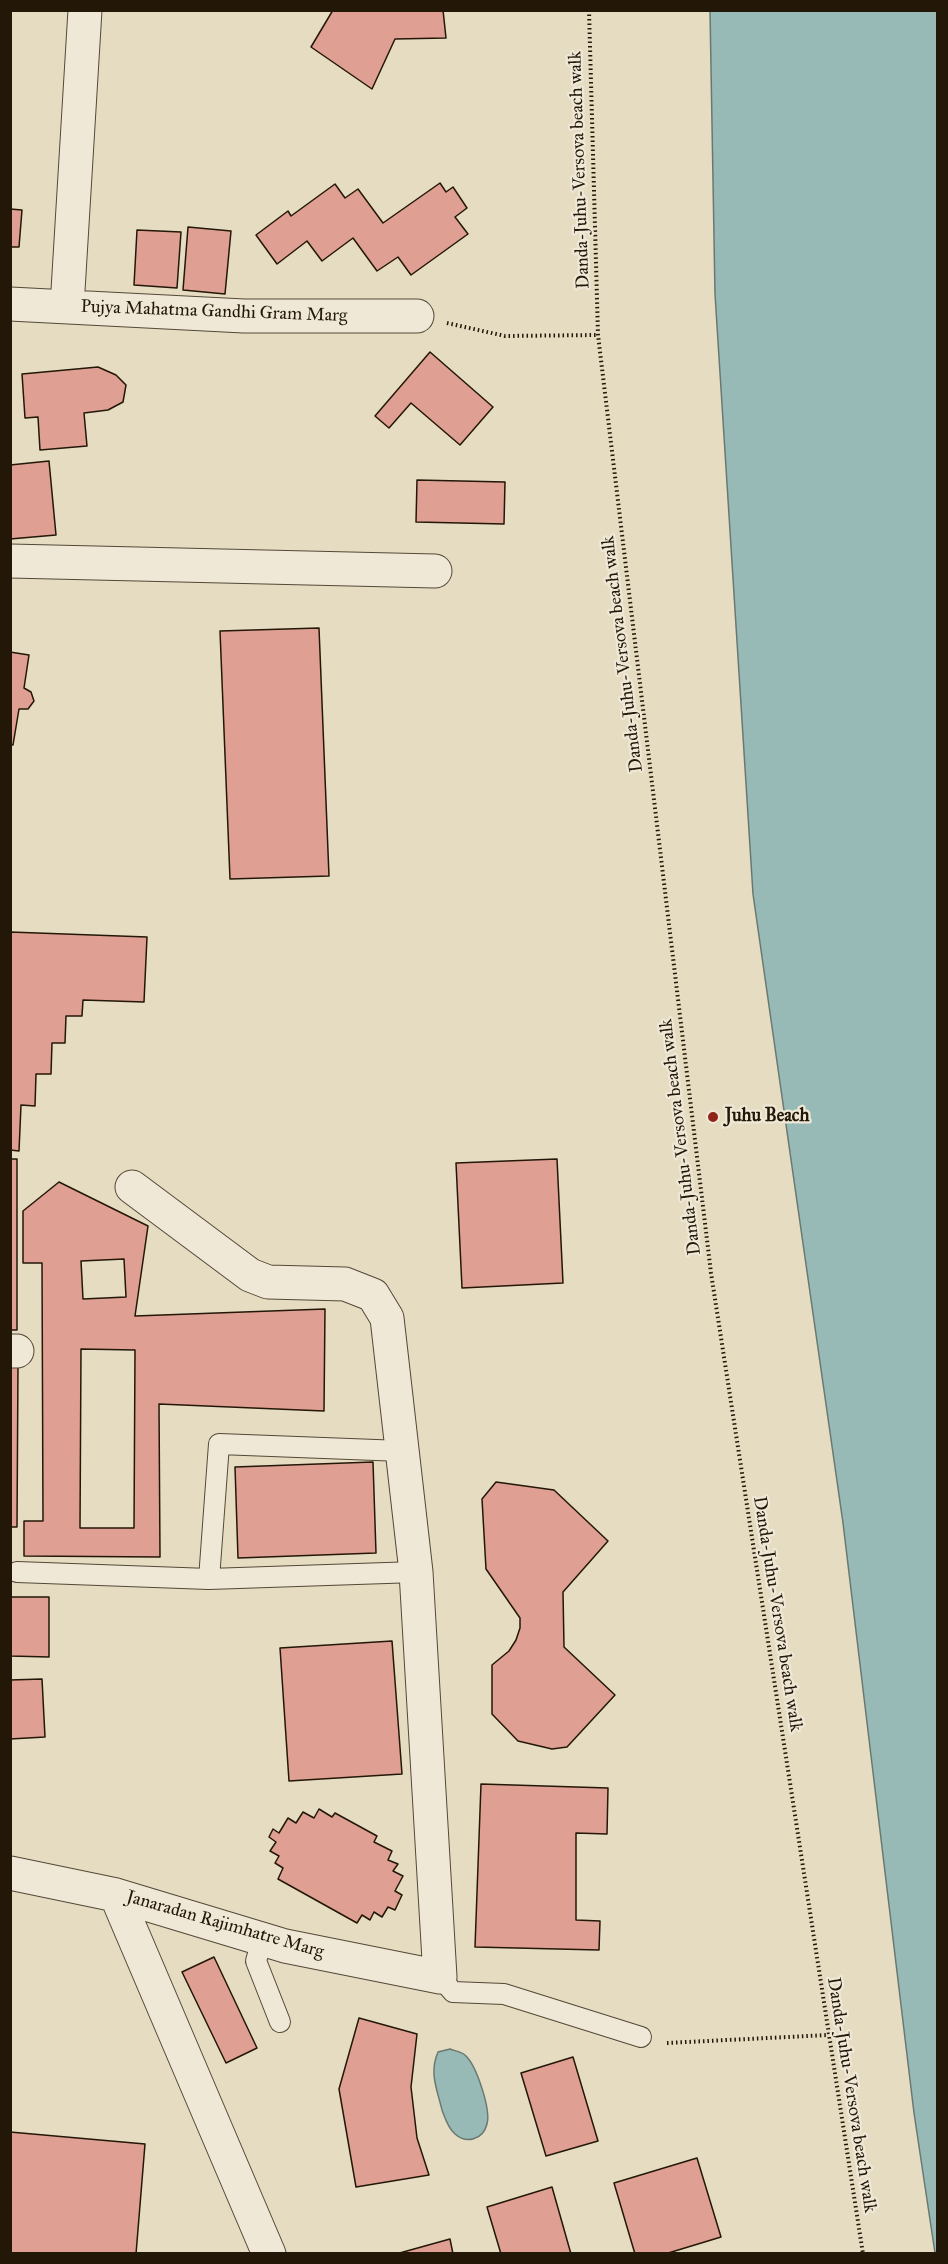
<!DOCTYPE html>
<html>
<head>
<meta charset="utf-8">
<style>
  body { margin:0 }
  #map { position:relative; width:948px; height:2264px; overflow:hidden; background:#e6dcc2; font-family:"IM FELL Great Primer",serif }
  canvas { display:block }
  .frame { position:absolute; inset:0; border:12px solid #231707; pointer-events:none }
</style>
</head>
<body>
<div id="map">
<canvas width="948" height="2264"></canvas>
<div class="frame"></div>
</div>
<script>
const ctx = document.querySelector('canvas').getContext('2d');
ctx.lineJoin = 'round';
function fill(path, color) { ctx.fillStyle = color; ctx.fill(path, 'evenodd'); }
function trace(path, color, width, dash) { ctx.strokeStyle = color; ctx.lineWidth = width; ctx.lineCap = dash ? 'butt' : 'round'; ctx.setLineDash(dash || []); ctx.stroke(path); }
function label(font, color, halo, rows, align = 'center') {
  ctx.font = font + ' "IM FELL Great Primer",serif'; ctx.lineWidth = 4.5; ctx.setLineDash([]); ctx.textBaseline = 'middle'; ctx.strokeStyle = halo; ctx.fillStyle = color; for (const [text, x, y, turn = 0] of rows) {
    ctx.save(); ctx.translate(x, y); ctx.rotate((+turn || 0) * Math.PI / 180); ctx.textAlign = isNaN(turn) ? turn : align; if (halo) ctx.strokeText(text, 0, 0); ctx.fillText(text, 0, 0); ctx.restore();
  }
}
const water = new Path2D(`
  M710 11H937V2253H935L914 2113 843 1523 753 894 715 294Z
  M450 2049C455 2051 463 2052 466 2056 477 2067 491 2110 487 2124 483 2140 466 2144 455 2134 448 2128 445 2118 442 2110 437 2089 429 2073 438 2052Z`);
fill(water, '#97bab7');
trace(water, '#697971', 1.5);
const building = new Path2D(`
  M333 10H443L446 38 395 39 372 89 311 47Z
  M440 183 446 192 453 187 467 208 455 217 468 234 411 275 398 257 377 271 353 238 322 261 307 241 277 264 256 235 288 211 291 216 335 184 345 198 358 189 383 223Z
  M10 209 22 210 19 247H10Z
  M188 227 231 231 225 294 183 290Z
  M137 230 181 232 177 288 134 285Z
  M430 352 493 407 460 445 411 403 389 428 375 416Z
  M98 367 116 375 126 385 123 402 108 410 84 413 87 446 40 450 38 417 25 418 22 374Z
  M49 461 56 535 10 539V465Z
  M417 480 505 482 504 524 416 522Z
  M319 628 329 876 230 879 220 631Z
  M10 652 29 655 24 688 31 692 34 701 28 709H19L13 745H10Z
  M10 932 147 937 144 1002 83 1000 82 1016H66L65 1043H52L51 1074H36L35 1106 21 1105 19 1151 10 1150Z
  M10 1159H17V1330H10Z
  M557 1159 563 1283 462 1288 456 1163Z
  M59 1182 148 1226 135 1316 325 1309 324 1411 159 1404 160 1557 24 1556V1521H43L42 1263H23V1211ZM124 1259 126 1297 83 1299 81 1261Z
  M81 1349 135 1350 134 1528H80Z
  M10 1363 18 1364 17 1527H10Z
  M373 1462 376 1553 238 1558 235 1467Z
  M496 1482 554 1490 608 1541 563 1592 564 1647 615 1695 567 1747 552 1749 518 1741 492 1714V1665L509 1651 516 1640 520 1628V1618L486 1569 482 1499Z
  M10 1597H49V1657L10 1656Z
  M392 1641 402 1774 289 1781 280 1648Z
  M42 1679 45 1737 10 1739V1680Z
  M481 1784 608 1788 607 1834 576 1833V1920L600 1921 599 1950 475 1947Z
  M319 1809 332 1817 335 1813 377 1836 374 1842 392 1851 388 1860 398 1864 393 1871 403 1876 395 1891 402 1895 395 1910 388 1907 382 1917 374 1912 370 1920 362 1915 357 1923 278 1879 283 1868 275 1863 279 1856 270 1851 276 1842 269 1837 273 1829 279 1833 288 1818 296 1823 303 1812 314 1818Z
  M214 1957 257 2048 226 2063 182 1972Z
  M359 2018 417 2034 411 2087 417 2138 429 2175 356 2187 339 2089Z
  M573 2057 598 2141 546 2156 521 2073Z
  M10 2132 145 2144 136 2254H10Z
  M697 2158 721 2237 665 2254H635L614 2183Z
  M552 2187 571 2254H501L487 2207Z
  M450 2239 453 2254H396Z`);
fill(building, '#df9f93');
trace(building, '#231707', 1.5);
const lane = new Path2D(`
  M17 1572 209 1579 416 1572
  M209 1579 219 1444 402 1451
  M262 1940 256 1961 280 2022
  M440 1977 453 1992 504 1994 641 2037`);
const street = new Path2D(`
  M10 304 244 316H417
  M67 307 85 10
  M10 561 435 571
  M10 1351H17
  M10 1873 116 1895 285 1946 440 1977 416 1572 387 1318 373 1295 345 1284 268 1282 250 1275 132 1187
  M116 1895 269 2254`);
trace(lane, '#544836', 22);
trace(street, '#544836', 35);
trace(new Path2D(`
  M589 10 598 335 711 1273 863 2254
  M447 323 505 336 598 335
  M667 2043 828 2035`), '#231707', 4, [1.5, 3]);
trace(lane, '#efe8d7', 20);
trace(street, '#efe8d7', 33);
for (const [x, y, r, color] of [
  [713,1117,6,"#8f2418"]
]) { const dot = new Path2D(); dot.arc(x, y, r, 0, 2 * Math.PI); ctx.fillStyle = color; ctx.fill(dot); trace(dot, '#efe8d7', 2); }
label('18px', '#231707', '#efe8d7', [
  ["Danda-Juhu-Versova beach walk",580,170,-92],
  ["Pujya Mahatma Gandhi Gram Marg",214,312,2],
  ["Danda-Juhu-Versova beach walk",623,654,-97],
  ["Danda-Juhu-Versova beach walk",681,1137,-97],
  ["Danda-Juhu-Versova beach walk",777,1614,81],
  ["Janaradan Rajimhatre Marg",225,1925,16],
  ["Danda-Juhu-Versova beach walk",851,2095,81]
]);
label('bold 18px', '#231707', '#efe8d7', [
  ["Juhu Beach",725,1117]
], 'left');
</script>
</body>
</html>
